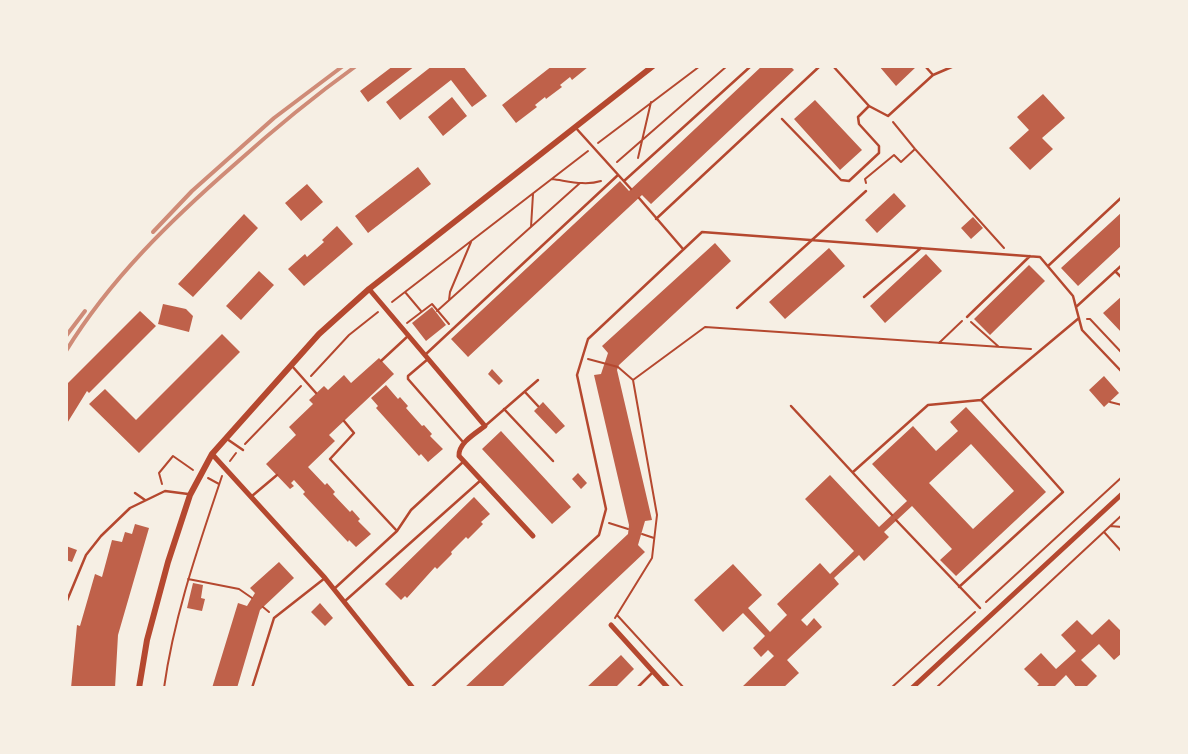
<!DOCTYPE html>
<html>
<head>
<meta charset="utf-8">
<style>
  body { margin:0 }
  #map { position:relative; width:1188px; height:754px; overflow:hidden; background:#f6efe4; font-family:"IBM Plex Sans",sans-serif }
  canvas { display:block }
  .frame { position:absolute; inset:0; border:68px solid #f6efe4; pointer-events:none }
</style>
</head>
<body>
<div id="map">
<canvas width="1188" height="754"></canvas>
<div class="frame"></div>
</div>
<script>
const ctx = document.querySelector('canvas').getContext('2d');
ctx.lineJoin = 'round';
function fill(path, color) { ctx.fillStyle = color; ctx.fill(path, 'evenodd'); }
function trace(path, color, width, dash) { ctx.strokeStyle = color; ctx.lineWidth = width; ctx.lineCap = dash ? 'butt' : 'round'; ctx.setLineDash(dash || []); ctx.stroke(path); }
fill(new Path2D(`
  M393 66H415L368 102 360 91Z
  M432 66H463L487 96 472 107 451 80 400 120 386 102Z
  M552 66 588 67 572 80 570 77 560 85 562 87 546 99 545 97 535 105 537 107 516 123 502 105Z
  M762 66H790L794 70 651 204 642 195 468 357 451 339 620 181 629 191Z
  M879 66H916V67L896 86Z
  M1043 94 1065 118 1042 138 1053 149 1030 170 1009 148 1029 130 1017 117Z
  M452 97 467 116 443 136 428 117Z
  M815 100 862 150 840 170 794 119Z
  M418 167 431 184 368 233 355 216Z
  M307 184 323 202 301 221 285 203Z
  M894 193 906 206 877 233 865 220Z
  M1122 212V245L1078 286 1061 268Z
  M244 214 258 228 193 297 178 284Z
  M973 217 983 228 971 239 961 228Z
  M337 226 353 244 304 286 288 269 305 254 307 257 324 242 322 240Z
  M715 243 731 261 619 365 617 370 652 520 645 521 638 545 645 552 501 688H464L628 534 629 525 594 375 601 374 608 353 602 346Z
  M829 248 845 266 785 319 769 302Z
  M926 254 942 271 885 323 870 306Z
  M1029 265 1045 281 990 335 974 319Z
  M259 271 274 285 241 320 226 306Z
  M1122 296V333L1103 313Z
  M163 304 186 309 193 316 189 332 158 324Z
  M432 307 446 325 426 341 412 323Z
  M140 311 156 326 89 393 87 391 66 425V386L68 383Z
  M222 334 240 352 139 453 89 404 105 389 136 420Z
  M379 358 394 374 329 435 335 441 308 467 325 485 327 483 335 492 333 494 350 512 352 510 360 519 358 521 371 534 356 547 349 540 348 542 303 494 305 492 294 480 291 483 294 486 290 489 266 464 296 435 289 427 313 404 309 400 324 386 328 390 344 375 351 383Z
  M492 369 503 381 499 385 488 374Z
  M1104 376 1119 393 1104 407 1089 390Z
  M386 385 398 399 400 397 408 406 406 408 422 426 424 425 432 434 430 436 443 449 428 462 421 454 419 456 376 408 378 406 371 398Z
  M543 402 565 426 556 434 534 411Z
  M966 407 1046 492 956 576 940 560 952 549 912 506 884 532 889 537 864 561 859 555 834 578 839 584 801 620 807 626 814 618 822 627 787 660 799 673 783 688H741L774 656 768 650 761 657 753 648 765 636 743 613 723 632 694 600 733 564 762 595 748 608 770 632 787 615 777 604 820 563 830 574 854 551 805 499 830 475 879 527 907 501 872 464 913 426 936 451 958 431 950 422ZM971 444 1014 491 973 529 929 483Z
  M501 431 571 507 552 524 482 449Z
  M578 473 587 483 581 489 572 479Z
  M474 497 490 514 481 522 483 524 468 539 466 537 451 552 452 554 437 569 435 567 407 598 405 596 401 600 385 584Z
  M135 524 149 528 118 635 115 688H71L77 625 80 626 95 574 102 577 112 540 122 542 125 532 132 534Z
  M66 546 77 550 72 562 66 560Z
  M279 562 294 578 260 610 237 688H212L238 603 247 606 255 593 250 588Z
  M193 583 203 585 201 598 205 599 202 611 187 608Z
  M320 603 333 618 325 626 311 612Z
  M1109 619 1122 632V653L1114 660 1099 644 1081 660 1097 676 1085 688H1077L1066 675 1053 688H1035L1039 684 1024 669 1041 653 1056 669 1076 651 1061 635 1077 620 1092 635Z
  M621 655 634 669 615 688H586Z`), '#bf614a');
trace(new Path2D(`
  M893 122 915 149 1004 248
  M598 143 700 66
  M638 158 651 102
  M617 162 727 66
  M552 179C568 181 585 186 601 181
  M866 183 865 179 894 155 901 162 915 149
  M531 227 533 194
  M405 292 421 311
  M449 300 450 292 471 242
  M392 302 588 151
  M437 311 580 183
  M1087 319H1090L1122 353
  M971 322 999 347
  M407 323 432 304 449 324
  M939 343 962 321
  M588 359 618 367 633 380
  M311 376 349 335 378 312
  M1110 402 1122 405
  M245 444 301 386
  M230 461 236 453
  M208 478 219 484
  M162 484 159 473 173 456 193 470
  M609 523 628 529
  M1110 526 1122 527
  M1104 532 1122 552
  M642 534 654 538
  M188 579 239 589 252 598
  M986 602 1122 477
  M263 607 269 612
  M617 615 684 688
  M615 618 652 558 657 515 633 380 705 327 1031 349
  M164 688C174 615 199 545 222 476
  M891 688 975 612
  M936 688 1122 515`), '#b5482f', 2);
trace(new Path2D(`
  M833 66 869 106 888 116 933 75 954 66
  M925 66 933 75
  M782 119 841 180 849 181 879 153V146L859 124 858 117 869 106
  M575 127 631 189
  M624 181 751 66
  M639 198 683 249
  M656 219 820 66
  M1048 266 1122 197
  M1115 271 1122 278
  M864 297 921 248
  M1076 307 1122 265
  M737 308 866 191
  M967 317 1030 256
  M426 354 618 175
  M428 359 408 376V379L463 442
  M381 361 408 336
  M292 366 316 393
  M525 392 538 406
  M791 406 892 515
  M504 409 553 461
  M344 421 354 433 330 459 397 531
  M485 426 538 380
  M227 439 243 450
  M853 472 928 405 981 400
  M135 493 145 500
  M252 496 277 475
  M896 520 980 608
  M959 587 1063 492 981 400 1079 318
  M334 589 397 531 411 510 463 462
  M345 601 481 480
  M66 603 86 555 101 536 130 508 165 491 188 494
  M252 688 274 618 325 578
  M431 688 599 535 606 509 577 375 588 339 702 232 1040 257 1073 296 1082 330 1122 372
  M637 688 653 672`), '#b5482f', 2.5);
trace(new Path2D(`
  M369 289 485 426C476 433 458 443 459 456L533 536
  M212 454 325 578 413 688
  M611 625 668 688
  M912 688 1122 494`), '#b5482f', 5);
trace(new Path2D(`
  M139 688 147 640 168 562 190 495 212 454 319 334 369 289 653 66`), '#b5482f', 6);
trace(new Path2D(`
  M153 232 192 191 274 118 343 66
  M66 336 85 311
  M66 351C110 279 171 220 234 165 273 130 313 97 356 66`), '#cf8b77', 4);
</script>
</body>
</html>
